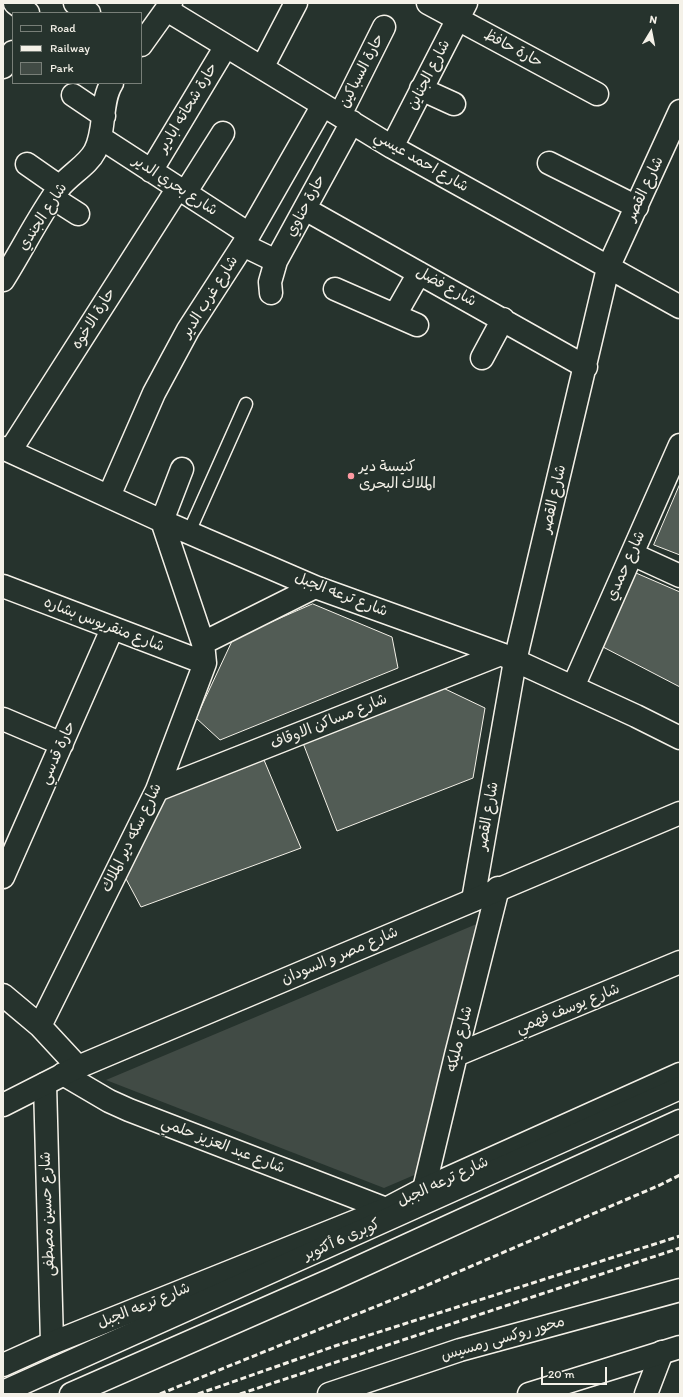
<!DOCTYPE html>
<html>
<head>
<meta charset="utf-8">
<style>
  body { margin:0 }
  #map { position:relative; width:683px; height:1397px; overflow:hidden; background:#26332d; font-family:Itim,sans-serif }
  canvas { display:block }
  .frame { position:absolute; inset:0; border:4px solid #f4f1e8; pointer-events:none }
  .legend { position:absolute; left:12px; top:12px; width:130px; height:72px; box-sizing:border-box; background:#26332d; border:1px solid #787f78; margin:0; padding:5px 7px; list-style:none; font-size:12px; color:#f4f1e8 }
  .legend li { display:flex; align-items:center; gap:8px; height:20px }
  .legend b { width:20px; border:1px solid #787f78 }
  .north { position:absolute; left:631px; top:12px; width:40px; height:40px; -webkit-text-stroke:3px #26332d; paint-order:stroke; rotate:10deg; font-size:11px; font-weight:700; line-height:16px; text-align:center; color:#f4f1e8 }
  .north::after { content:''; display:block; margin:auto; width:14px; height:18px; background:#f4f1e8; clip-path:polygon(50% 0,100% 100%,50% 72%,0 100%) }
  .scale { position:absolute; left:541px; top:1367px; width:66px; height:18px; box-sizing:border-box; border:2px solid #f4f1e8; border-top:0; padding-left:5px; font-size:12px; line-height:14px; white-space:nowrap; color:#f4f1e8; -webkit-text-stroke:3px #26332d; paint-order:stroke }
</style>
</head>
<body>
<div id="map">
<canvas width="683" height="1397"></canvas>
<div class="frame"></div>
<ul class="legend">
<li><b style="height:5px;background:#26332d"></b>Road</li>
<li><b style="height:5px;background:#f4f1e8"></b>Railway</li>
<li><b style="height:11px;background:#414b45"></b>Park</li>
</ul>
<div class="north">N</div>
<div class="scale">20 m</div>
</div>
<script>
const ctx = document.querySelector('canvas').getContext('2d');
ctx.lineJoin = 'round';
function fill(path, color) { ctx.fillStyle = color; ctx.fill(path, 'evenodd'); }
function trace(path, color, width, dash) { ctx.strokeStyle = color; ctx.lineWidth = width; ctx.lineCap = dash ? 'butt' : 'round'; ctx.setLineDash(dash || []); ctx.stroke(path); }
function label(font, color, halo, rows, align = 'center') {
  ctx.font = font + ' Itim,"Playpen Sans Arabic",sans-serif'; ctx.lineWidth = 3; ctx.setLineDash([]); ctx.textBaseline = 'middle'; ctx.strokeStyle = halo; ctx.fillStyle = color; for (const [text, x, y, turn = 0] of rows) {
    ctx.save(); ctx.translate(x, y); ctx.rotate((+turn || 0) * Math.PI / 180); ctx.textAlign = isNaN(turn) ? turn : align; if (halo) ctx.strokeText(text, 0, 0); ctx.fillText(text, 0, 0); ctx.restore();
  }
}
fill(new Path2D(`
  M479 923 419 1173 384 1188 106 1080Z`), '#414b45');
const building = new Path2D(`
  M680 484V555L654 545Z
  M636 573 680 592V687L603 647Z
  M313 604 392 637 398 668 220 740 196 718 233 639Z
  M441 687 485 708 473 778 337 831 303 743Z
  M264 760 301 848 141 907 125 877 160 800Z`);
fill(building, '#525c55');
trace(building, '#f4f1e8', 1);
const service = new Path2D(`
  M189 532 246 404`);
const minor = new Path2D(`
  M15 3 28 13
  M75 3 89 13
  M428 3 597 94
  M167 10 392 147 680 307
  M141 45 171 3
  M3 67 13 52
  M262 68 296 3
  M421 89 454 104
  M73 95 104 116
  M340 115 384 27
  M101 138 249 234
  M392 147 466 3
  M549 163 637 207
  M27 164 60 187
  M151 171 226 46
  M185 193 223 133
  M53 198 78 214
  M305 209 586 367
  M243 245 276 261
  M3 280C22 250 38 217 59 188 69 175 88 165 95 151 106 131 100 101 112 83
  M335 289 417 325
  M271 293 270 282 276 261 352 122
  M395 315 419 273
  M482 358 503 319
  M3 448 162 521 315 587 501 654 636 716 680 738
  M10 451 178 188
  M109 496 154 393 188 330 243 245 323 105
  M632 554 680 576
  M3 586 205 663
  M203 643 315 587
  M573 687 680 445
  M3 719 62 744
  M157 790 501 654
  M3 877 112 629
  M473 900 515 661 608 268 680 111
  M3 995 40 1026 78 1067
  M40 1026 157 790 205 663 203 643 162 521 182 469
  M456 1055 680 962
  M63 1074 109 1101 129 1110 386 1209
  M45 1084 52 1343
  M424 1189 456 1055 498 888
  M646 1394 662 1352`);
const secondary = new Path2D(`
  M3 1105 78 1067 680 813
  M3 1365 52 1343 386 1209 424 1189 680 1074`);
const primary = new Path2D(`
  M329 1394 460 1350 680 1290
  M529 1394 680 1347`);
const motorway = new Path2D(`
  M3 1392 680 1088
  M71 1394 333 1279 680 1121`);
trace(service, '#f4f1e8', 15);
trace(minor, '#f4f1e8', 25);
trace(secondary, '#f4f1e8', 25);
trace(primary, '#f4f1e8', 25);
trace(motorway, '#f4f1e8', 25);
trace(service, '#26332d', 12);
trace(minor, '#26332d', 22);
trace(secondary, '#26332d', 22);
trace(primary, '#26332d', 22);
trace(motorway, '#26332d', 22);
trace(new Path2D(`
  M160 1394 409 1293 660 1185 680 1175
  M198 1394 335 1346 680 1236
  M240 1394 680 1248`), '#f4f1e8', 3, [6, 3]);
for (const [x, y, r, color] of [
  [351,476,4,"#ff9aa2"]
]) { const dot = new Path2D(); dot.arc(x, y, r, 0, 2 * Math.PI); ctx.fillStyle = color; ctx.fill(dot); trace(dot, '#26332d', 1.5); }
label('15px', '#f4f1e8', '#26332d', [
  ["حارة حافظ",513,49,28],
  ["حارة السباكين",362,71,-63],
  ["شارع الجناين",429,75,-63],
  ["حارة شحاته ابادير",188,108,-59],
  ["شارع احمد عيسي",421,162,30],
  ["شارع بحري الدير",175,186,33],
  ["شارع القصر",645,189,-65],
  ["حارة حناوي",306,206,-62],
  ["شارع الجندي",43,217,-57],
  ["شارع فضل",446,287,29],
  ["شارع غرب الدير",210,297,-58],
  ["حارة الاخوه",94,319,-58],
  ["شارع القصر",554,499,-77],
  ["شارع حمدي",626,566,-66],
  ["شارع ترعه الجبل",341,595,21],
  ["شارع منقريوس بشاره",104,625,21],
  ["شارع مساكن الاوقاف",329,722,-22],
  ["حارة قدسي",58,753,-66],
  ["شارع القصر",488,816,-80],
  ["شارع سكه دير الملاك",132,838,-64],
  ["شارع مصر و السودان",340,956,-23],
  ["شارع يوسف فهمي",568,1009,-22],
  ["شارع مليكه",460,1039,-76],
  ["شارع عبد العزيز حلمي",223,1146,21],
  ["شارع ترعه الجبل",443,1182,-25],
  ["شارع حسين مصطفى",48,1214,-92],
  ["كوبرى 6 أكتوبر",342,1240,-24],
  ["شارع ترعه الجبل",144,1306,-22],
  ["محور روكسى رمسيس",503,1339,-16]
]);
label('15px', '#f4f1e8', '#26332d', [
  ["كنيسة دير",359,467],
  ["الملاك البحرى",359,484]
], 'left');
</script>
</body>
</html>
